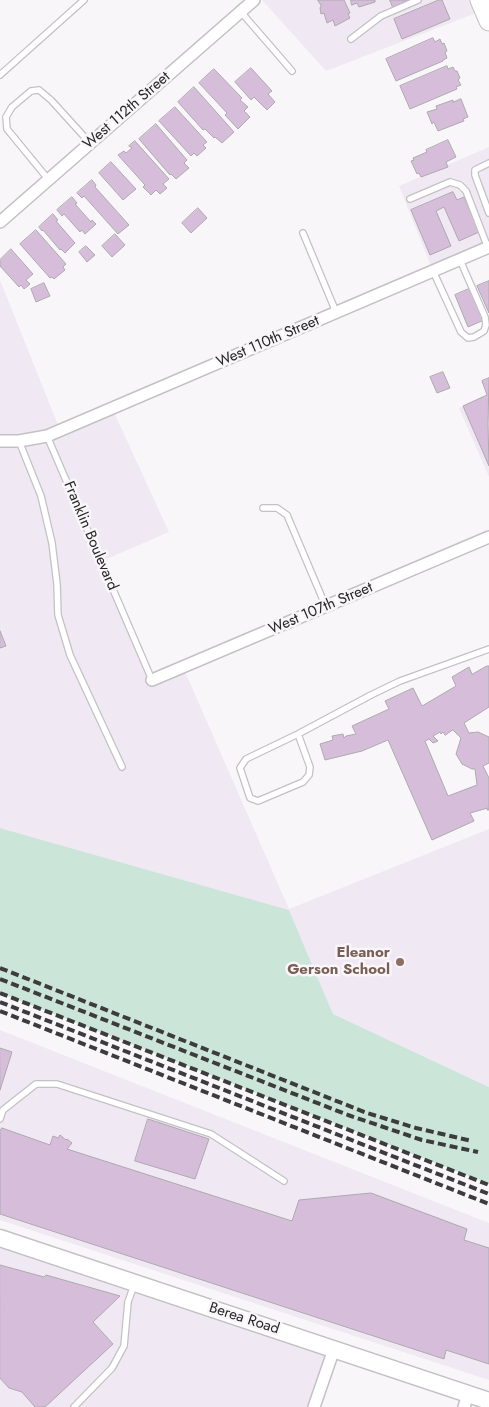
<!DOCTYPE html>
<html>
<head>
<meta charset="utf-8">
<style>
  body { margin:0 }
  canvas { display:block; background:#f9f6fa }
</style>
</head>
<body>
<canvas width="489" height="1407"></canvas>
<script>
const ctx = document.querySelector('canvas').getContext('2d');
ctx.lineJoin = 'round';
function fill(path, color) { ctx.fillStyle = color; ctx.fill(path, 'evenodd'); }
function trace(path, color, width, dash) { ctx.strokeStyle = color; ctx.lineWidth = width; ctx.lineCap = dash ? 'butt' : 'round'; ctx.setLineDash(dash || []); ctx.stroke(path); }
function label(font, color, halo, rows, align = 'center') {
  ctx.font = font + ' Jost,sans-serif'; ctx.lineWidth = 5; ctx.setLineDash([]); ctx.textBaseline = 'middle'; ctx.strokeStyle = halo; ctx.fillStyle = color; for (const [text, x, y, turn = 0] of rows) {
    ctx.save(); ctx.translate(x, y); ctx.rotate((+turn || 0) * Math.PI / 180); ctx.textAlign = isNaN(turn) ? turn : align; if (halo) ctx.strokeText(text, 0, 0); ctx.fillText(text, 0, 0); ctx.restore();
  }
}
fill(new Path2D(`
  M262 0H489L484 10 326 71Z
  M489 147V247L433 271 399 186Z
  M0 280 60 430 112 408 169 532 102 561 152 680 183 667 289 909 489 829V1087L333 1014 289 910 0 828Z
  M489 395V477L459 408Z
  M0 1030 489 1223V1380L0 1220Z
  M0 1238 334 1349 314 1407H0Z`), '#f0e8f2');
fill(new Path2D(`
  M0 828 289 910 333 1014 489 1087V1184L0 993Z`), '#cce5d9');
const building = new Path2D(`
  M318 0H344L350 13 348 14 350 18 335 26 333 20 327 23 324 13 321 14 320 8 321 6Z
  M351 0H375V2L359 7 357 3 352 5Z
  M390 0H409L393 7Z
  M439 0H442L450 19 402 39 394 19Z
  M433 38 435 42 440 39 442 44 444 43 447 51 445 52 447 58 443 60V61L396 81 386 59Z
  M447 66 448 69 453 67 455 71H457L460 78 458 80 461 85 456 87 457 89 410 109 400 86Z
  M251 68 272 91 268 94 275 102 267 110 254 97 251 100 235 82Z
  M214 69 242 98 240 100 248 107 244 111 250 117 238 129 225 115 227 113 199 83Z
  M194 87 234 132 222 143 215 137 214 138 205 129 203 130 178 102Z
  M461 99 468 117 463 119 464 121 438 131 434 122 432 124 427 112 437 109 436 106 453 100V102Z
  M175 107 207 142 203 145 206 148 197 156 194 153 191 156 159 121Z
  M156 124 187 160 184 163 189 168 176 179 171 174 170 175 139 139Z
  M448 140 456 157 446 162 448 167 421 177 419 173 417 174 411 161 414 160 413 158 427 152 426 150Z
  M135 141 169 179 163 184 167 188 160 194 156 190 151 195 143 187 145 185 118 155 124 151 126 153 132 148 129 146Z
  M111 162 136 189 123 200 99 173Z
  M92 180 96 185 95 187 129 225 118 234 84 196 82 198 77 193Z
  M453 192 457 200 464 197 479 232 459 241 444 207 436 211 451 246 430 255 411 210Z
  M72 197 77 203 75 204 91 222 92 220 96 224 85 234 82 230 80 232 64 214 62 216 57 210Z
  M198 208 207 218 191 233 182 223Z
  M53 214 58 220 56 221 75 243 65 253 61 249 60 250 43 230 42 231 39 227Z
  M36 230 66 264 63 267 65 270 54 279 52 277 50 278 20 244Z
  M115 234 125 245 112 257 102 246Z
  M86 246 95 255 87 262 79 252Z
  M11 249 33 274 26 280 30 284 24 289 21 285 19 287 0 266V260Z
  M489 281V313L477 286Z
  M44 283 50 296 36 302 31 289Z
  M471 288 484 320 468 327 455 295Z
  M443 372 450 388 437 393 430 377Z
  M489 378 488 424 489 466 463 406 487 395 482 381Z
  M0 631 6 646 0 648Z
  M487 666H489V707L464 723 469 733 478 732 489 737V763L483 766 489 778V810H487L488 808 470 813 474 821 432 840 388 740 362 751 325 760 320 744 333 740 332 736 343 734 344 738 346 736 356 734 352 726 389 709 385 701 413 688 422 706 456 686 452 677 469 667 472 674ZM453 730 461 738 456 754 462 764 472 769H475L477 785 448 796 425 741 429 739 433 743 438 741 433 736 440 732 441 734 443 732 445 735Z
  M0 1048 12 1052 0 1090Z
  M148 1119 209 1139 195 1179 135 1161Z
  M2 1128 50 1145 53 1136 58 1138 60 1135 66 1140 67 1139 72 1143 67 1149 292 1221 299 1200 371 1193 467 1229 464 1240 489 1248V1364L446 1350 444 1359 0 1214V1132Z
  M0 1265 44 1277 46 1275 120 1296 93 1322 113 1344 45 1407H35L22 1392 9 1388 0 1378Z`);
fill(building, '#d6bedb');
trace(building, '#acaaad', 1);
const lane = new Path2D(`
  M241 12 292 71
  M351 39 381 16 418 0
  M0 75 84 0
  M489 163 475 170V175L489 213
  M48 179 7 129 6 117 12 107 31 91 39 90 51 100 90 143
  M410 199 450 182 460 185 466 191 488 248
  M303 233 336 312
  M433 271 461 332 468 338 474 337 484 331 486 325 485 317 460 260
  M47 436 152 680
  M19 441 41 496 52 543 57 584 58 615 70 655 122 767
  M263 508H277L287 515 326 607
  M298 734 310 767 309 775 303 782 258 801 250 798 240 768 246 759 298 734 371 695 400 681 489 649
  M0 1119 3 1110 36 1084H57L211 1134 284 1181
  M74 1407 112 1368 124 1346 128 1302 134 1285`);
const street = new Path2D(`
  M0 222 254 0
  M0 441H19L47 436 489 247
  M152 680 489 537
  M314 1407 334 1349
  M464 1407 468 1394`);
const secondary = new Path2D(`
  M0 1238 489 1401`);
const primary = new Path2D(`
  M480 0 489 21`);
trace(lane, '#c4c1c5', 8);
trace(street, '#c4c1c5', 14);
trace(secondary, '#c4c1c5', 19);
trace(primary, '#c4c1c5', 21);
trace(lane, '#fff', 5.5);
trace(street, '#fff', 11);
trace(secondary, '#fff', 16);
trace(primary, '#fff', 19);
trace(new Path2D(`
  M0 968 367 1113 416 1128 472 1141
  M0 979 348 1115 422 1140 478 1152
  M0 993 489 1185
  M0 1002 489 1194
  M0 1011 489 1204`), '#3d3c3d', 4, [8, 4]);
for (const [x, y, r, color] of [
  [400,962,5,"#8d6e63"]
]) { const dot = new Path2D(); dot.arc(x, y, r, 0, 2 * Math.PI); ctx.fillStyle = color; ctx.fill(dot); trace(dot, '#f9f6fa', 2); }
label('15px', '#272627', '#f9f6fa', [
  ["West 112th Street",127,111,-41],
  ["West 110th Street",268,342,-23],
  ["Franklin Boulevard",90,536,67],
  ["West 107th Street",321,609,-23],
  ["Berea Road",244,1319,18]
]);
label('bold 15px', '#785e54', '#f9f6fa', [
  ["Eleanor",390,953],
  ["Gerson School",390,970]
], 'right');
</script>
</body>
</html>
